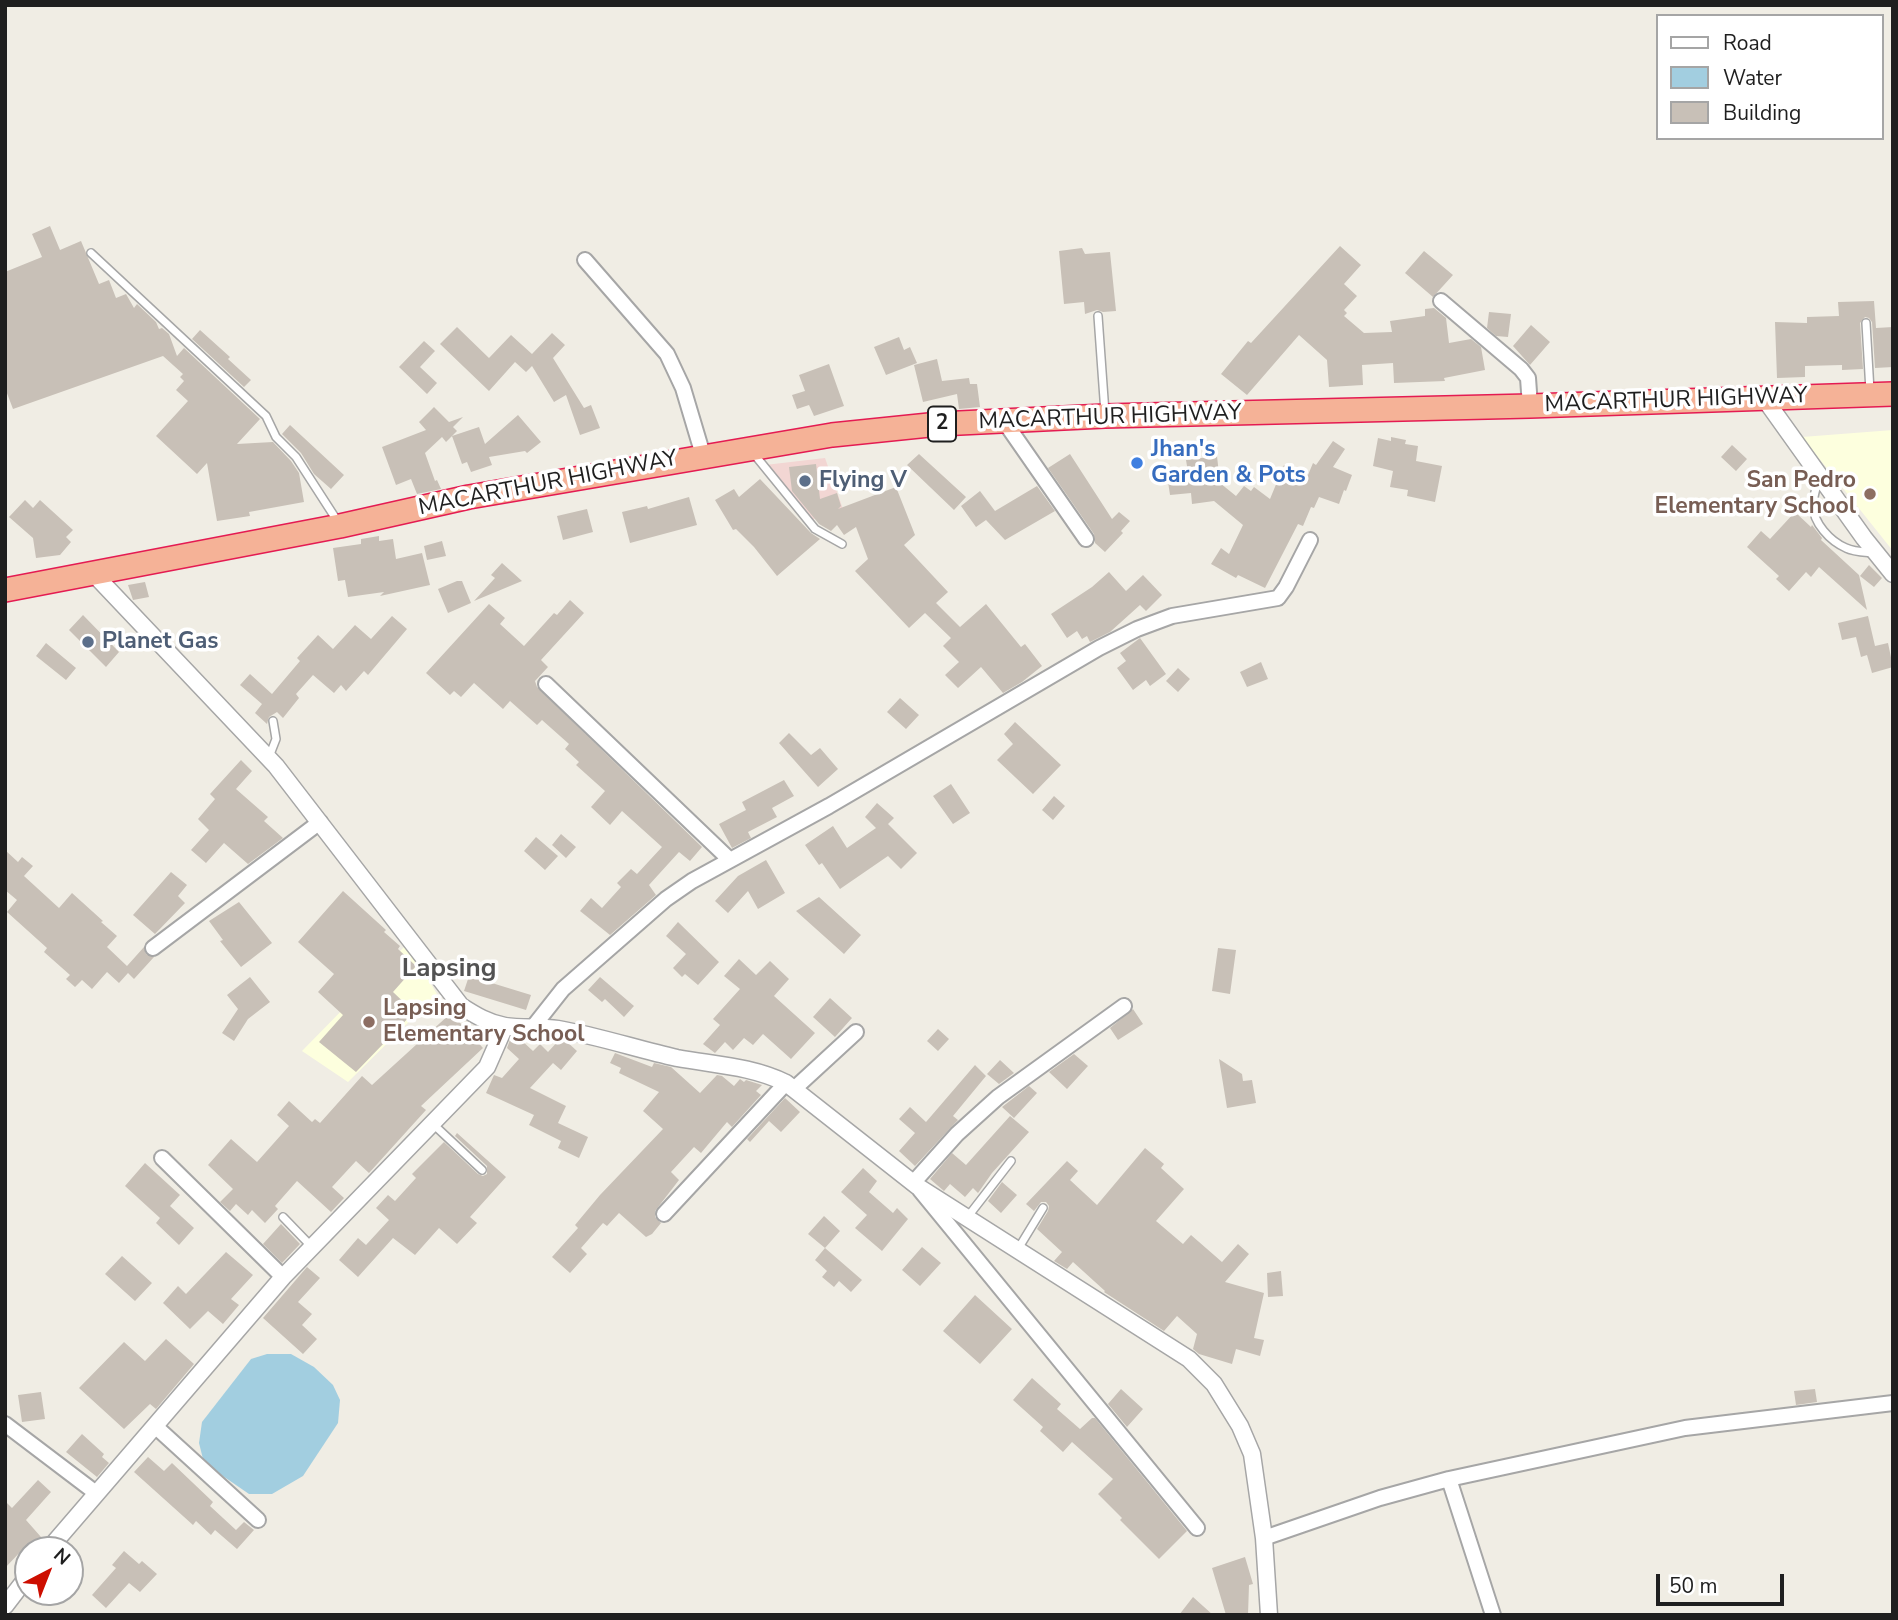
<!DOCTYPE html>
<html>
<head>
<meta charset="utf-8">
<style>
  body { margin:0 }
  #map { position:relative; width:1898px; height:1620px; overflow:hidden; background:#f0ede4; font-family:"Nunito Sans",sans-serif }
  canvas { display:block }
  .frame { position:absolute; inset:0; border:7px solid #1f1f1f; pointer-events:none }
  .legend { position:absolute; left:1656px; top:14px; width:228px; height:126px; box-sizing:border-box; background:#fff; border:2px solid #a5a5a5; margin:0; padding:9px 12px; list-style:none; font-size:21px; color:#1f1f1f }
  .legend li { display:flex; align-items:center; gap:14px; height:35px }
  .legend b { width:35px; border:2px solid #a5a5a5 }
  .north { position:absolute; left:14px; top:1536px; width:70px; height:70px; box-sizing:border-box; background:#fff; border:2px solid #a5a5a5; border-radius:50%; rotate:42deg; font-size:19px; font-weight:700; line-height:28px; text-align:center; color:#1f1f1f }
  .north::after { content:''; display:block; margin:auto; width:24px; height:32px; background:#cd0e00; clip-path:polygon(50% 0,100% 100%,50% 72%,0 100%) }
  .scale { position:absolute; left:1656px; top:1574px; width:128px; height:32px; box-sizing:border-box; border:4px solid #1f1f1f; border-top:0; padding-left:9px; font-size:21px; line-height:24px; white-space:nowrap; color:#1f1f1f; -webkit-text-stroke:5px #fff; paint-order:stroke }
</style>
</head>
<body>
<div id="map">
<canvas width="1898" height="1620"></canvas>
<div class="frame"></div>
<ul class="legend">
<li><b style="height:9px;background:#fff"></b>Road</li>
<li><b style="height:19px;background:#a2cee0"></b>Water</li>
<li><b style="height:19px;background:#c8c0b7"></b>Building</li>
</ul>
<div class="north">N</div>
<div class="scale">50 m</div>
</div>
<script>
const ctx = document.querySelector('canvas').getContext('2d');
ctx.lineJoin = 'round';
function fill(path, color) { ctx.fillStyle = color; ctx.fill(path, 'evenodd'); }
function trace(path, color, width, dash) { ctx.strokeStyle = color; ctx.lineWidth = width; ctx.lineCap = dash ? 'butt' : 'round'; ctx.setLineDash(dash || []); ctx.stroke(path); }
function label(font, color, halo, rows, align = 'center') {
  ctx.font = font + ' "Nunito Sans",sans-serif'; ctx.lineWidth = 7; ctx.setLineDash([]); ctx.textBaseline = 'middle'; ctx.strokeStyle = halo; ctx.fillStyle = color; for (const [text, x, y, turn = 0] of rows) {
    ctx.save(); ctx.translate(x, y); ctx.rotate((+turn || 0) * Math.PI / 180); ctx.textAlign = isNaN(turn) ? turn : align; if (halo) ctx.strokeText(text, 0, 0); ctx.fillText(text, 0, 0); ctx.restore();
  }
}
fill(new Path2D(`
  M825 458 844 512 810 520 765 465Z`), '#f2d6d3');
fill(new Path2D(`
  M1893 430V551L1802 437Z
  M404 947 417 961 437 994 348 1082 302 1051Z`), '#fdffde');
fill(new Path2D(`
  M267 1354H291L314 1367 333 1385 340 1400 338 1423 303 1476 272 1494H249L204 1463 199 1443 202 1422 251 1359Z`), '#a2cee0');
fill(new Path2D(`
  M50 226 60 250 81 241 99 284 109 280 116 298 126 294 134 308 137 304 156 322 159 329 162 328 169 334 177 356 184 348 260 419 237 444 273 442 291 461 299 473 304 502 249 512 250 516 217 521 207 463 197 474 156 436 188 401 176 390 184 381 180 377 183 374 163 356 13 409 5 388V272L42 257 32 234Z
  M1340 246 1361 265 1344 284 1357 296 1344 310 1347 313 1344 316 1364 333 1392 332 1390 321 1425 316V309L1434 308 1446 318 1449 343 1471 339 1481 347 1485 370 1444 378 1445 381 1394 383 1393 363 1362 365 1363 385 1329 387 1327 360 1299 335 1247 395 1221 374 1248 341 1251 343Z
  M1082 248 1085 254 1110 252 1116 311 1103 312 1097 310 1085 314 1084 302 1064 304 1059 251Z
  M1424 251 1453 275 1433 297 1405 273Z
  M1874 301 1876 328 1893 327V367L1875 368 1872 322 1869 318 1865 317 1860 323 1863 369 1842 370V365L1805 366V377L1777 378 1775 322 1807 323V317L1839 316 1838 302Z
  M1489 312 1511 314 1508 337 1496 336 1487 328Z
  M1531 325 1550 342 1530 365 1513 346Z
  M457 327 489 358 511 335 532 354 552 333 565 345 553 358 584 408 591 405 600 428 580 435 566 395 554 402 532 366 526 372 515 362 489 391 440 344Z
  M200 330 230 357 228 359 251 380 244 387 192 339Z
  M899 337 904 350 910 347 917 363 886 375 874 347Z
  M424 341 435 351 420 367 437 383 427 394 399 367Z
  M937 359 942 381 969 378 970 384H977L980 407 959 409 957 394 923 402 914 365Z
  M829 364 844 406 814 416 809 405 797 409 792 395 805 391 799 375Z
  M434 407 449 422 463 417 453 427 457 431 446 442 442 437 425 453 435 481 437 480 441 489 417 494 411 479 396 485 382 447 426 430 419 422Z
  M518 415 541 442 527 453 525 451 489 457 492 465 471 472 467 462 462 464 452 436 479 427 485 444Z
  M290 425 344 475 331 489 314 474 301 453 282 434Z
  M1391 437 1406 440 1405 444 1418 446 1416 461 1442 466 1435 502 1407 496 1408 490 1390 487 1393 471 1373 466 1378 438 1391 441Z
  M1333 441 1345 449 1333 467 1352 475 1346 491 1344 490 1339 504 1319 497 1314 508 1311 507 1303 526 1298 524 1265 588 1238 575 1236 578 1211 564 1221 548 1229 554 1243 525 1214 501 1192 504 1191 493 1170 495 1167 475 1188 472 1186 460 1217 456 1220 483 1236 496 1244 486 1251 491 1254 487 1270 499 1284 465 1308 475 1313 463 1316 465Z
  M1732 445 1747 459 1736 471 1721 457Z
  M919 454 966 497 954 510 907 465Z
  M1070 454 1112 519 1119 512 1130 521 1121 531 1123 533 1105 552 1095 543 1094 534 1048 468Z
  M816 464 820 499 837 493 841 506 838 509 896 487 915 535 904 545 948 592 936 603 960 627 986 604 1021 647 1025 644 1042 666 1022 682 1003 693 981 667 958 688 945 675 959 662 943 646 951 638 925 613 909 628 855 571 868 559 856 527 844 535 837 525 831 531 819 524 792 491 789 467Z
  M760 479 811 533 820 539 777 576 754 547 736 529 733 530 715 500 734 489 739 497Z
  M1037 486 1055 511 1005 540 986 520 976 527 961 506 980 491 995 511Z
  M689 497 697 525 630 543 622 512 647 506 648 509Z
  M25 500 33 508 40 500 73 530 66 537 71 542 60 555 36 558 33 538 9 517Z
  M587 509 593 532 563 540 557 516Z
  M1795 512 1811 527 1812 525 1822 538 1821 540 1859 575 1867 610 1819 567 1811 577 1806 572 1789 591 1776 579 1779 576 1747 547 1761 531 1770 539Z
  M379 536V541L393 539 396 559 422 553 430 585 380 596 384 592 348 597 345 580 338 581 333 548 361 544V539Z
  M442 541 446 556 427 560 424 546Z
  M502 563 522 581 474 601 495 578 491 575Z
  M1869 565 1882 578 1874 587 1860 576Z
  M1109 572 1126 591 1143 575 1162 595 1146 611 1140 605 1110 632 1090 642 1087 636 1082 639 1077 631 1067 638 1051 614 1092 587Z
  M457 581H462L471 603 448 613 438 589Z
  M145 582 149 597 133 600 128 585Z
  M570 600 584 613 541 660 548 667 535 681 537 687 702 847 690 861 679 852 649 885 656 895 610 935 580 911 591 898 602 908 621 887 617 883 631 869 637 874 662 847 622 811 610 825 591 807 605 791 576 765 579 762 565 749 569 744 542 720 537 725 510 701 503 709 474 683 461 697 454 691 450 695 426 673 489 604 505 618 500 624 524 646 554 613 557 615Z
  M83 615 119 652 106 667 69 630Z
  M392 616 407 629 368 675 364 671 346 691 341 685 334 693 313 675 296 694 299 698 283 718 277 712 269 717 267 724 255 713 262 704 240 685 250 674 272 694 300 661 297 658 318 635 333 649 355 625 371 639Z
  M1868 616 1875 646 1888 643 1893 667 1872 673 1867 655 1861 657 1856 637 1842 640 1838 623Z
  M1140 638 1166 674 1150 686 1146 680 1133 690 1117 668 1126 661 1120 653Z
  M46 643 76 668 66 680 36 656Z
  M1261 662 1268 679 1247 687 1240 672Z
  M1178 668 1190 679 1178 692 1166 681Z
  M900 698 919 715 906 729 887 712Z
  M1015 722 1061 765 1033 794 997 760 1013 744 1004 734Z
  M789 733 811 755 820 748 838 769 818 787 779 743Z
  M241 760 252 771 236 789 268 817 264 821 283 838 248 864 224 843 206 863 191 850 209 830 198 819 215 799 210 794Z
  M784 780 794 796 772 808 777 817 748 832 751 838 732 848 719 824 746 810 742 802Z
  M951 784 970 813 953 824 933 796Z
  M1054 796 1065 806 1053 820 1042 810Z
  M877 803 894 818 888 824 917 853 901 869 888 856 840 889 822 863 819 865 805 845 833 826 847 848 876 828 865 817Z
  M561 834 576 847 566 858 552 845Z
  M536 837 558 856 545 870 524 851Z
  M5 850 18 862 22 857 33 866 24 876 59 908 72 893 103 921 101 922 117 936 107 947 127 966 144 947 146 954 154 957 134 979 128 973 119 983 107 972 92 989 82 980 75 987 66 979 70 975 44 952 47 948 7 912 17 900 5 890Z
  M766 860 785 893 758 909 748 891 728 913 715 901 738 876Z
  M171 872 187 885 178 896 185 903 155 934 133 915Z
  M343 891 386 930 384 932 400 946 398 949 416 966 393 992 414 1012 356 1072 319 1042 343 1015 318 992 334 974 298 942Z
  M819 897 861 935 844 954 796 911Z
  M239 902 272 943 241 967 220 941 223 940 209 921Z
  M678 922 719 962 698 985 685 974 682 977 673 968 686 954 666 936Z
  M1218 948 1236 950 1230 994 1212 991Z
  M739 959 756 975 770 961 789 979 774 996 815 1033 791 1059 763 1034 753 1045 744 1038 733 1050 725 1042 715 1053 703 1044 720 1025 713 1019 740 989 724 976Z
  M469 976 531 995 526 1010 464 991Z
  M250 977 270 1002 248 1019 234 1041 222 1033 238 1009 227 995Z
  M600 977 634 1006 624 1017 605 999 602 1002 588 990Z
  M830 998 852 1018 835 1037 813 1017Z
  M1133 1009 1143 1024 1118 1040 1110 1028Z
  M451 1013 483 1048 421 1106 426 1110 369 1173 356 1161 332 1187 344 1198 331 1212 297 1181 275 1206 278 1209 265 1223 252 1210 248 1215 236 1204 230 1211 220 1202 233 1189 208 1165 231 1139 257 1162 289 1126 277 1115 289 1101 312 1122 315 1119 320 1123 362 1076 372 1085Z
  M938 1029 949 1039 938 1051 927 1041Z
  M511 1037 519 1038 533 1051 540 1044 548 1052 559 1040 566 1041 577 1051 561 1070 553 1063 530 1088 566 1106 558 1123 588 1137 579 1158 558 1148 561 1141 529 1125 534 1115 486 1093 494 1075 502 1078 519 1059 507 1048Z
  M615 1053 652 1067 654 1063 671 1067 700 1093 717 1075 722 1076 734 1086 740 1079 744 1082 746 1080 762 1085 756 1091 761 1095 732 1127 727 1122 701 1153 694 1147 671 1172 679 1180 655 1211V1217L661 1223 652 1234 646 1237 619 1213 607 1226 603 1223 581 1248 587 1254 570 1273 552 1257 578 1228 575 1225 600 1195 663 1129 643 1111 659 1092 619 1073 621 1068 610 1063Z
  M1074 1054 1088 1066 1067 1089 1049 1072Z
  M1219 1059 1242 1074 1243 1081 1252 1080 1256 1103 1227 1108Z
  M1000 1060 1014 1073 999 1084 987 1074Z
  M975 1065 986 1076 953 1116 958 1120 915 1166 899 1151 915 1133 899 1119 910 1107 926 1122Z
  M1029 1086 1037 1093 1014 1118 1002 1107Z
  M785 1098 800 1112 781 1132 769 1121 750 1142 747 1139Z
  M1010 1116 1029 1132 992 1173 978 1193 973 1188 965 1197 950 1184 944 1191 930 1179 952 1153 966 1165Z
  M457 1133 506 1177 470 1217 477 1223 457 1244 439 1228 415 1255 393 1238 358 1277 339 1260 358 1238 366 1245 389 1220 376 1208 388 1195 395 1201 416 1178 412 1174 444 1142 478 1174 483 1176 487 1174V1166L455 1136Z
  M1145 1148 1164 1164 1161 1168 1184 1189 1156 1221 1183 1244 1191 1235 1222 1262 1238 1244 1249 1254 1225 1282 1264 1293 1254 1338 1264 1340 1260 1356 1236 1349 1232 1364 1199 1354 1193 1349 1197 1334 1177 1316 1164 1331 1104 1292 1105 1291 1073 1262 1067 1269 1054 1261 1062 1252 1037 1229 1048 1211 1049 1206 1046 1202H1041L1034 1211 1026 1204 1067 1161 1078 1171 1070 1180 1097 1205Z
  M145 1163 180 1195 170 1206 194 1228 179 1245 156 1223 160 1218 125 1186Z
  M863 1168 877 1181 869 1192 893 1213 897 1208 908 1219 882 1251 855 1228 867 1215 841 1192Z
  M1002 1182 1017 1195 1001 1213 988 1201Z
  M824 1216 840 1231 825 1248 808 1234Z
  M281 1224 300 1244 282 1263 263 1244Z
  M922 1247 941 1263 920 1286 902 1270Z
  M825 1248 862 1280 851 1292 839 1281 834 1287 822 1277 827 1271 815 1260Z
  M226 1252 253 1275 231 1299 239 1305 223 1324 208 1311 190 1329 163 1303 178 1286 186 1294Z
  M122 1256 152 1283 135 1301 105 1274Z
  M307 1267 320 1278 298 1302 312 1314 302 1325 317 1339 303 1354 263 1318Z
  M1281 1271 1283 1296 1268 1297 1267 1273Z
  M975 1295 1012 1329 980 1364 943 1331Z
  M166 1339 194 1364 156 1409 150 1404 124 1429 79 1388 124 1342 145 1361Z
  M1032 1378 1061 1404 1057 1409 1080 1429 1092 1418H1095L1187 1531 1159 1559 1120 1520 1122 1518 1098 1494 1113 1479 1072 1442 1063 1452 1040 1431 1043 1427 1013 1400Z
  M1121 1389 1143 1409 1127 1427 1108 1404Z
  M1815 1389 1817 1402 1796 1405 1794 1391Z
  M41 1392 45 1419 22 1422 18 1395Z
  M82 1434 104 1454 102 1457 109 1463 97 1477 66 1452Z
  M148 1457 164 1471 172 1463 213 1502 210 1506 236 1530 244 1522 254 1530 237 1549 215 1530 211 1535 196 1521 193 1525 134 1472Z
  M38 1480 51 1492 26 1520 41 1537 26 1554 22 1550 5 1568V1501L12 1508Z
  M124 1551 139 1564 142 1561 157 1574 140 1592 129 1583 106 1608 92 1595 116 1568 112 1565Z
  M1245 1557 1253 1584 1249 1585 1248 1615H1226L1212 1568Z
  M1193 1597 1213 1615H1179Z`), '#c8c0b7');
const service = new Path2D(`
  M91 253 266 416 276 437 296 457 338 522
  M1098 316 1105 413
  M1866 323 1870 391
  M754 454 815 529 842 544
  M1819 477C1817 486 1813 496 1813 505 1813 523 1830 541 1846 548 1854 552 1865 552 1874 553
  M269 757 276 739 273 721
  M433 1124 482 1170
  M283 1217 311 1246
  M966 1219 1011 1161
  M1018 1249 1043 1208`);
const minor = new Path2D(`
  M585 260 667 354 683 388 703 455
  M1441 301 1521 369 1528 378 1530 406
  M1004 421 1086 539
  M546 684 729 859
  M153 948 320 822
  M533 1027 563 989 666 899 692 881 829 806 1099 648 1137 629 1172 616 1278 598 1286 587 1310 540
  M794 1089 856 1032
  M162 1158 283 1277
  M913 1183 957 1134 998 1097 1124 1006
  M920 1190 1197 1528
  M664 1214 786 1083
  M5 1424 96 1493
  M155 1426 258 1520
  M1449 1479 1493 1615
  M1264 1538 1380 1498 1449 1479 1685 1428 1893 1403`);
const tertiary = new Path2D(`
  M1764 398 1864 538 1893 574
  M92 572 276 766 461 1006C475 1015 488 1023 505 1026 522 1029 540 1026 558 1029 598 1036 637 1049 677 1058 715 1065 751 1066 786 1083L917 1186 1189 1359 1214 1384 1240 1426 1252 1454 1264 1538 1269 1615
  M48 1550 283 1277 487 1067 505 1026
  M5 1606 28 1576`);
const trunk = new Path2D(`
  M5 590 340 526 469 497 832 435 939 424 1105 416 1530 406 1893 394`);
trace(service, '#a6a6a6', 10);
trace(minor, '#a6a6a6', 18);
trace(tertiary, '#a6a6a6', 19);
trace(trunk, '#e41b52', 26);
trace(service, '#fff', 7);
trace(minor, '#fff', 14);
trace(tertiary, '#fff', 16);
trace(trunk, '#f5b297', 23);
for (const [x, y, r, color] of [
  [1137,463,7,"#3f7fe0"],
  [805,481,7,"#5c6f8a"],
  [1870,494,7,"#8d6e63"],
  [88,642,7,"#5c6f8a"],
  [369,1022,7,"#8d6e63"]
]) { const dot = new Path2D(); dot.arc(x, y, r, 0, 2 * Math.PI); ctx.fillStyle = color; ctx.fill(dot); trace(dot, '#fff', 2.5); }
for (const [x, y, w] of [
  [942,424,28]
]) { const box = new Path2D(); box.roundRect(x - w / 2, y - 17.5, w, 35, 5); ctx.fillStyle = '#fff'; ctx.fill(box); trace(box, '#1f1f1f', 2); }
label('bold 21px', '#1f1f1f', null, [
  ["2",942,424]
]);
label('23px', '#1f1f1f', '#fff', [
  ["MACARTHUR HIGHWAY",1676,401,-2],
  ["MACARTHUR HIGHWAY",1110,418,-2],
  ["MACARTHUR HIGHWAY",548,484,-11]
]);
label('bold 23px', '#366cbe', '#fff', [
  ["Jhan's",1151,450],
  ["Garden & Pots",1151,476]
], 'left');
label('bold 23px', '#4e5e75', '#fff', [
  ["Flying V",819,481],
  ["Planet Gas",102,642]
], 'left');
label('bold 23px', '#785e54', '#fff', [
  ["San Pedro",1856,481],
  ["Elementary School",1856,507],
  ["Lapsing",383,1009,"left"],
  ["Elementary School",383,1035,"left"]
], 'right');
label('bold 26px', '#525252', '#fff', [
  ["Lapsing",449,970]
]);
</script>
</body>
</html>
